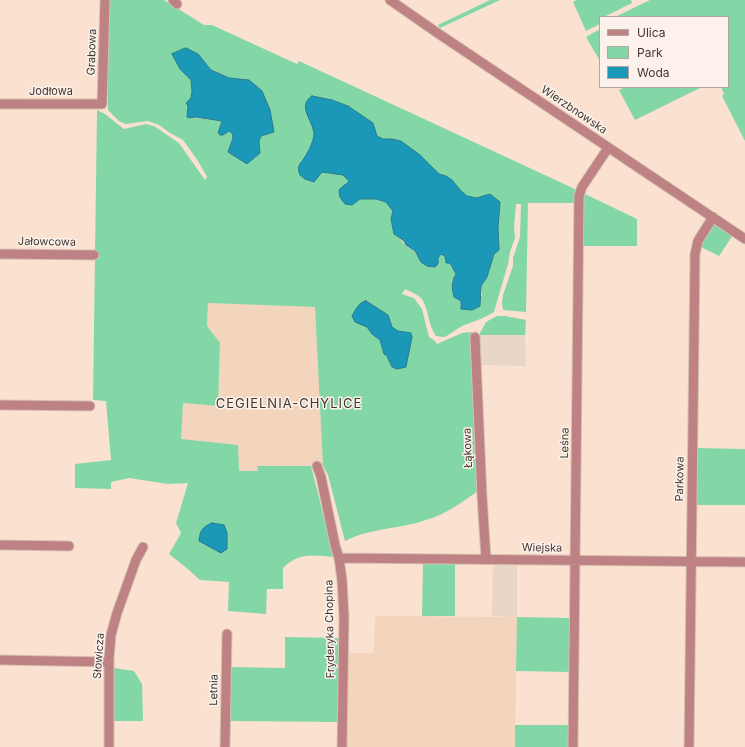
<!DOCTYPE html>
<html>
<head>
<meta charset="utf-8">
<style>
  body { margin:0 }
  #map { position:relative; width:745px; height:747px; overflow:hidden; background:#fbe2d0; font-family:Inter,sans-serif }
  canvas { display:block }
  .legend { position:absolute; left:599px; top:16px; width:130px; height:72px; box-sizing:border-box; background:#fcf2eb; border:1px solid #b1a7a0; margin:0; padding:5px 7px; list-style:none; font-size:12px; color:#40372f }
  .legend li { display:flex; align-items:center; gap:8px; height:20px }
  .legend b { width:20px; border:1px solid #b1a7a0 }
</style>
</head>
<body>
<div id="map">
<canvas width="745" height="747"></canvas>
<ul class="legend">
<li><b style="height:5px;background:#be8184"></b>Ulica</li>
<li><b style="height:11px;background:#83d7a6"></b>Park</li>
<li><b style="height:11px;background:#1b98b7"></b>Woda</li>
</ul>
</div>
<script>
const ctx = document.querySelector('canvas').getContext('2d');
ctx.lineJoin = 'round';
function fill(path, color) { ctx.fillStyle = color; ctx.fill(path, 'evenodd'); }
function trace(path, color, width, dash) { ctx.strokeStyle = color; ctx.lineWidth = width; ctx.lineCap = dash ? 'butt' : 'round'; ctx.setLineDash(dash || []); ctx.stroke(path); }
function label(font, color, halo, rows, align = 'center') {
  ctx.font = font + ' Inter,sans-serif'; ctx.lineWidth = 3; ctx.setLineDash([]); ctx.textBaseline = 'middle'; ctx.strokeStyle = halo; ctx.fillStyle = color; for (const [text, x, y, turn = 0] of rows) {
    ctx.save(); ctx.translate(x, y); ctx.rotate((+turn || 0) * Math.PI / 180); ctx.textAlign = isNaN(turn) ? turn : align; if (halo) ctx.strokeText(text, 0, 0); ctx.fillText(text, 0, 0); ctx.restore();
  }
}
fill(new Path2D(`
  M208 303 315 307 323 466H258V471H238L181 439 183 403 218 406 220 343 207 326Z
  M375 616 517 617 515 747H344L346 653H374Z`), '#f3d4bd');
fill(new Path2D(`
  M479 335H525L526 366 481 365Z
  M493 563 517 564V617L492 616Z`), '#e9d6c6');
fill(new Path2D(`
  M109 0H164L204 25H212L297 64 299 61 575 189V203H528L526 312 503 310 502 303 503 295 513 266V258L520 237 521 204H516L514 227 515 238 510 252 508 264 494 312 483 318 462 326 445 337 436 336C428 325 429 312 423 301 420 295 411 292 405 289L402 294 414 298 422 309 429 337 435 341 437 344 462 333 472 332 473 336 476 474 478 491C462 502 445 515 426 520 400 529 370 528 345 541L328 475 323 466 315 307 208 303 207 326 220 343 218 406 183 403 181 439 238 445 239 471H258L257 466H311L334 557C314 555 298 552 283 568V589H267L266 614 228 611 229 582 200 580 189 570 169 554 181 533 176 523 188 483 168 484 129 478 111 482V489L75 488V464L111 460 106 401 93 400 97 110 105 114 124 129 146 124 154 126 179 143 205 180 207 177 198 161 183 140 170 133 159 125 148 121 126 124 119 121 108 110 107 58ZM172 54H198L211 70 229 78 249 80 274 132 261 136 259 141 260 153 247 164 228 152 233 138 232 133 229 131 223 135H220L218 133 222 121 187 117 188 106 187 103 191 98 192 91 191 80 180 69ZM312 96 332 100 348 106 373 123 377 136 383 139H392L401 141 420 155 439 174 446 176 452 180 462 192 467 196 475 198 490 194 500 202 498 228 499 250 494 254 487 277 481 286 482 296 460 306 461 301 457 299 452 281 456 274 445 256 441 254 438 258 417 256C414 249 410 250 405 245 401 240 400 239 394 234L391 219 393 211 386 202 376 199H360L352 205 346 184 349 181 343 175 298 166 312 143 314 137ZM366 301 387 315 392 327 398 331 411 333 412 337 406 367H392L387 356 384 354 380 340 372 334 367 327Z
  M490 0H500L440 28 438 25Z
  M576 0H631L632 3 604 17H600V24L586 31 573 2Z
  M650 0H745V141L722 96 724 94 721 87H728V17H615Z
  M600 29V61L586 37Z
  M625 87H702L635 120 619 90Z
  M583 193 637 219V246H583Z
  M714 223 733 235 719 256 699 246Z
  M497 316H505L526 320 525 335H479L486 322Z
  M696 448 745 449V505H696Z
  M423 562H455V616H422Z
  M517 617 571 618 570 672 516 671Z
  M285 637 339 638 338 722 230 721 231 667 285 668Z
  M114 668 134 671 142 684 143 721H113Z
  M515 725H570L569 747H515Z`), '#83d7a6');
const water = new Path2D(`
  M186 48 198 54 211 70 229 78 249 80 262 91 270 110 274 132 261 136 259 141 260 153 247 164 228 152 233 138 232 133 229 131 223 135H220L218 133 222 121 195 117 189 118 187 117 188 106 186 103 191 98 192 91 191 80 180 69 172 54Z
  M312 96 332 100 348 106 373 123 377 136 383 139H392L401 141 420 155 439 174 446 176 452 180 462 192 467 196 476 198 490 194 500 202 498 228 499 250 494 254 487 277 481 286 480 306 472 310 461 309V301L454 297C452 288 451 282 456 274L450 263H446L445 256 441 254 438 258V264L435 267 427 266 421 262 415 251 406 245 404 241 394 234 391 219 393 211 386 202 376 199H360L352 205 345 204 340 197 339 190C342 186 346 185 349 181L343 175 322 172 314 182 305 179 300 175C299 173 298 168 299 166 299 164 301 162 302 161 307 153 313 144 314 135 314 121 296 106 312 96Z
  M366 301 388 315 392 327 398 331 411 333 412 337 406 367 397 369 392 367 387 356 384 354 380 340 372 334 367 327 355 322 352 316C356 309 359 302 366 301Z
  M212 523 224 525 227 533V549L221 553 199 541C200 531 202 527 212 523Z`);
fill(water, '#1b98b7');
trace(water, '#267b8e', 1);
const minor = new Path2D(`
  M173 0 177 4
  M390 0 436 32 745 239
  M0 104H102L105 0
  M0 254 94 255
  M475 337 482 496 486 559
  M0 405 90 406
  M317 466 321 477 335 545 339 558 342 580 344 617 342 747
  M0 545 69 546
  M339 558 745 562
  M0 660 109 662
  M109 747V658L111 635 117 613 136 560 143 547
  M225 747 227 634
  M573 747 579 196 582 187 608 148
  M689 747 695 254 698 241 713 217`);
trace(minor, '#d6c0b0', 11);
trace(minor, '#be8184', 9);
label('11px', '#40372f', '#fcf2eb', [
  ["Grabowa",92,52,-88],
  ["Jodłowa",51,92],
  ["Wierzbnowska",574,110,34],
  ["Jałowcowa",47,242,1],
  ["Leśna",565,443,-89],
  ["Łąkowa",468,448,-92],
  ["Parkowa",680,479,-89],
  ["Wiejska",542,548,1],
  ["Fryderyka Chopina",330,629,-91],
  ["Słowicza",99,656,-86],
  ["Letnia",214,690,-89]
]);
ctx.letterSpacing = '1px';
label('13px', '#40372f', '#fcf2eb', [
  ["CEGIELNIA-CHYLICE",289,404]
]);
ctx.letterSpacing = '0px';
</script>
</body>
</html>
